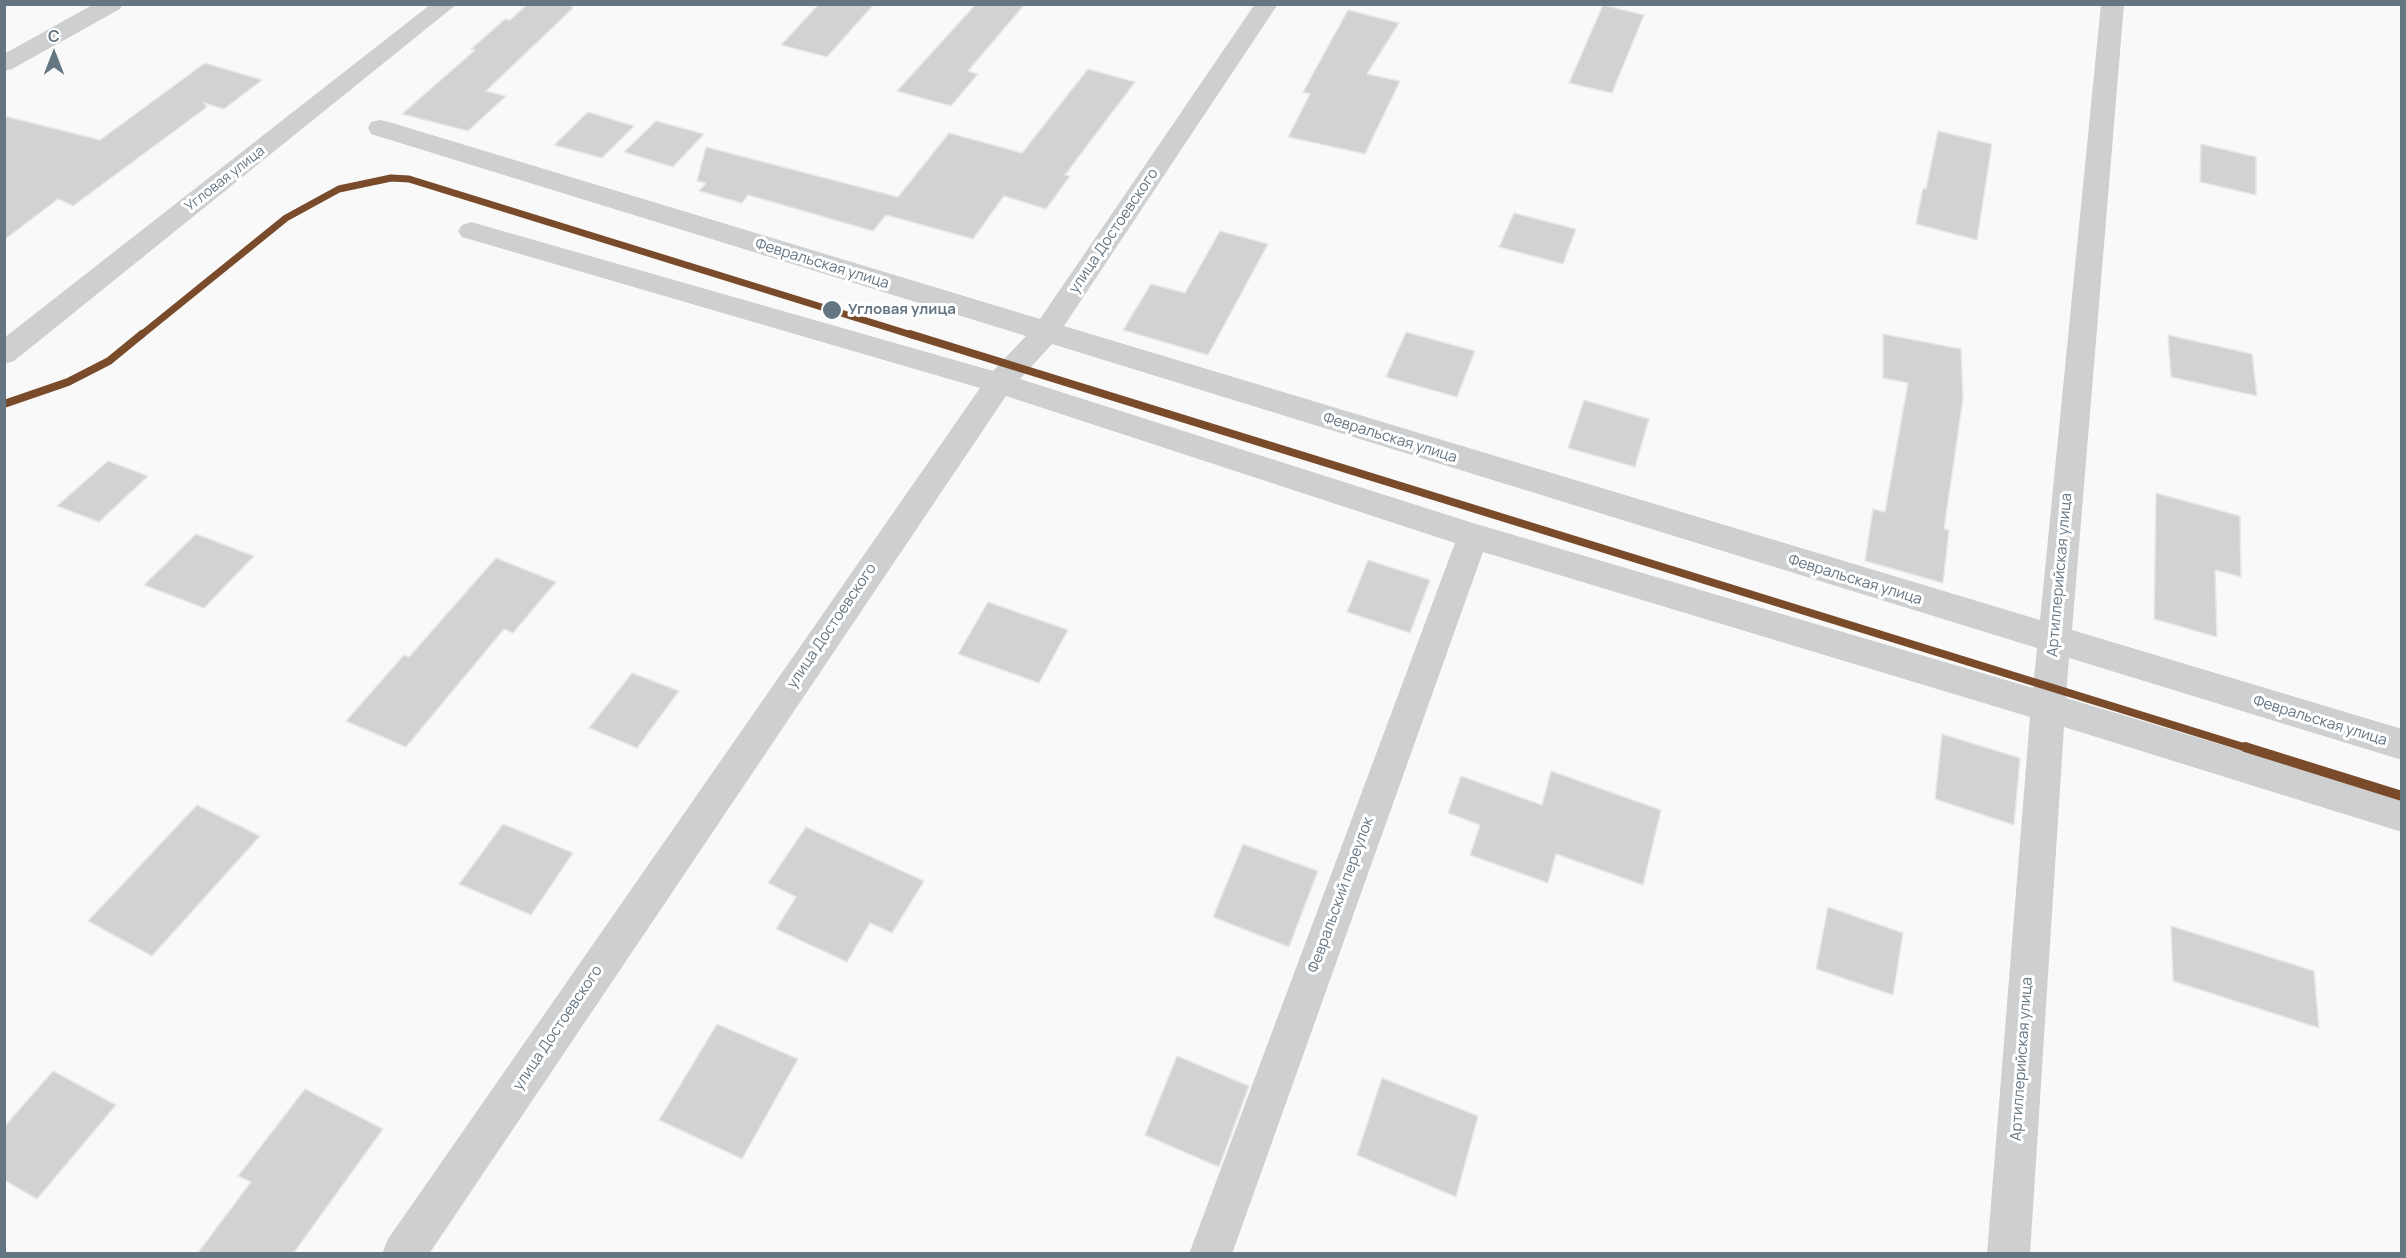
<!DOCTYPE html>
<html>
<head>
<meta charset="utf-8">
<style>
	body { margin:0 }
	#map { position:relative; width:2406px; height:1258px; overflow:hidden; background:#f9f9f9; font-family:Manrope,sans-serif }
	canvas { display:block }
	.frame { position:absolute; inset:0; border:6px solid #657683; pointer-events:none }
	.north { position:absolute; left:24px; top:24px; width:60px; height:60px; -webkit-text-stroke:4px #fff; paint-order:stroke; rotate:0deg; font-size:16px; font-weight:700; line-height:24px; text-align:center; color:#657683 }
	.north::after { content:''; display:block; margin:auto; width:21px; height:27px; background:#657683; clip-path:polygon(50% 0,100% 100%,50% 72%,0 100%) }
</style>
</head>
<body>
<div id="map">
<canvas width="2406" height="1258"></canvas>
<div class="frame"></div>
<div class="north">С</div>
</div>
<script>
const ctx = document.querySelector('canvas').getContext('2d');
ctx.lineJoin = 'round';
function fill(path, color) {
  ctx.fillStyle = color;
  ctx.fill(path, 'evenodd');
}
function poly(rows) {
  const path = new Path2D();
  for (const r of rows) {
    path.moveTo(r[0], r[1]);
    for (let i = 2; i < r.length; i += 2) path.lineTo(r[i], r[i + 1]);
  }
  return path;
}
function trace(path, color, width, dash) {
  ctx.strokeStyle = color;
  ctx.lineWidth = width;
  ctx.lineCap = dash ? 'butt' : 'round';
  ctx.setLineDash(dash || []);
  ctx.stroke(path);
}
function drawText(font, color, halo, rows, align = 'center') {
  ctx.font = font + ' Manrope,sans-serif';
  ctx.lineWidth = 6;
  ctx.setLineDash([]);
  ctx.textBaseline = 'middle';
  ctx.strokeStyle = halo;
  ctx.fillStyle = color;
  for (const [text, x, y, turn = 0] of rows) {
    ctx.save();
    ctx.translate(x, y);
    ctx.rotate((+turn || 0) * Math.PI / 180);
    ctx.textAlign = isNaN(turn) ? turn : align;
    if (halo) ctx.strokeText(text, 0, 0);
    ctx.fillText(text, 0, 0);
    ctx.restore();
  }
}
const building = poly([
	[528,4,570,4,573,8,486,91,506,96,468,131,402,114,475,50,471,49,505,19,510,20,528,4],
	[819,4,874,4,827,57,781,45,819,4],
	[976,4,1025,4,968,71,978,74,951,106,897,91,976,4],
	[1603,5,1644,15,1612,93,1569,83,1603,5],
	[1348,10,1399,23,1367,74,1400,81,1365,154,1288,137,1310,94,1303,92,1348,10],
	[205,63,262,80,224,109,204,103,207,107,73,206,58,199,4,240,4,116,100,140,205,63],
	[1088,69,1135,82,1065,175,1070,176,1046,209,1004,196,973,239,886,215,873,231,748,195,742,203,699,191,706,183,697,181,706,147,898,197,949,133,1022,153,1088,69],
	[588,112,634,126,602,158,554,145,588,112],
	[656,121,704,134,673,167,624,152,656,121],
	[1938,131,1992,144,1977,240,1916,224,1923,188,1926,189,1938,131],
	[2201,144,2256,157,2256,195,2200,182,2201,144],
	[1514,213,1576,229,1563,264,1499,247,1514,213],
	[1220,231,1268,244,1208,355,1123,330,1151,284,1185,293,1220,231],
	[1406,332,1475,351,1457,397,1386,377,1406,332],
	[1883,334,1961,349,1963,399,1944,529,1949,530,1943,583,1865,561,1873,509,1885,512,1908,383,1883,378,1883,334],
	[2168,335,2252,354,2257,396,2171,377,2168,335],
	[1584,400,1649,419,1635,467,1568,448,1584,400],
	[108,461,148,476,99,522,57,506,108,461],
	[2156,493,2240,516,2241,577,2215,570,2217,637,2154,619,2156,493],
	[196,534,254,556,204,608,144,585,196,534],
	[496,558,556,582,513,633,504,629,406,747,346,721,404,655,409,657,496,558],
	[1368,560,1430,580,1410,633,1347,612,1368,560],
	[988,602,1068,630,1039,683,958,654,988,602],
	[632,673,679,691,637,748,589,728,632,673],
	[1942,734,2020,758,2014,825,1935,799,1942,734],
	[1551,771,1661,810,1643,885,1556,854,1548,883,1470,855,1480,825,1448,813,1461,776,1542,805,1551,771],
	[197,805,260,836,152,956,88,921,197,805],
	[503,824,573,853,531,915,459,884,503,824],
	[806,827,924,881,892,933,870,923,847,962,776,929,796,897,768,883,806,827],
	[1243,844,1318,871,1289,947,1213,917,1243,844],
	[1828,907,1903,933,1893,995,1816,969,1828,907],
	[2171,926,2314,971,2319,1028,2173,981,2171,926],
	[717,1024,798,1059,742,1159,659,1120,717,1024],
	[1177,1056,1249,1086,1219,1167,1145,1135,1177,1056],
	[53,1071,116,1105,37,1199,4,1180,4,1127,53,1071],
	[1382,1078,1478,1116,1456,1197,1357,1155,1382,1078],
	[305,1089,383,1129,293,1254,197,1254,251,1182,238,1176,305,1089]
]);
const street = poly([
	[94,4,123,4,120,9,12,69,4,71,4,54,94,4],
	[431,4,457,4,14,361,4,364,4,338,431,4],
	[1255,4,1278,4,1064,326,2040,620,2101,4,2124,4,2072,630,2402,729,2402,760,2069,658,2066,698,2402,799,2402,832,2064,727,2030,1254,1987,1254,2030,717,1483,552,1232,1254,1189,1254,1455,543,1006,396,429,1254,382,1254,388,1239,980,388,462,237,458,231,462,225,471,222,993,371,1026,336,371,134,368,128,371,122,380,120,389,122,1040,319,1255,4],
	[1052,344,2037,648,2033,688,1473,523,1020,379,1052,344]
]);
const tram1Far2 = poly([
	[140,336,286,218,339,189,391,178,409,179,915,336]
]);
const tram1Far1 = poly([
	[910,334,2250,749],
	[4,404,68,382,109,361,142,334]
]);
const tram1 = poly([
	[2245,747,2402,796]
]);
const markers = [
	[832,310,10,"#657683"]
];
const farStreetnames = [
	["Угловая улица",225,179,-38]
];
const streetNames = [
	["улица Достоевского",1114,231,-56],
	["Февральская улица",822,264,17],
	["Февральская улица",1390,438,17],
	["Артиллерийская улица",2060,575,-85],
	["Февральская улица",1855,580,17],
	["улица Достоевского",832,626,-56],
	["Февральская улица",2320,721,17],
	["Февральский переулок",1341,895,-70],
	["улица Достоевского",558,1028,-56],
	["Артиллерийская улица",2022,1059,-86]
];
const stopNames = [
	["Угловая улица",848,310]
];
fill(building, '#d0d2d3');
trace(building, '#e8e8e8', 1.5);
fill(street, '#cecfd0');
trace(tram1Far2, '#7a4b2a', 7);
trace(tram1Far1, '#7a4b2a', 8);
trace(tram1, '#7a4b2a', 10);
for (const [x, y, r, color] of markers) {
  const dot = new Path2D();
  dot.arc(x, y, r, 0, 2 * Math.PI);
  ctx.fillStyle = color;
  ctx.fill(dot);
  trace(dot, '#fff', 2);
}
drawText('14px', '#657683', '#fff', farStreetnames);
drawText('15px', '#657683', '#fff', streetNames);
drawText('bold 15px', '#657683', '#fff', stopNames, 'left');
</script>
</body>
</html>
